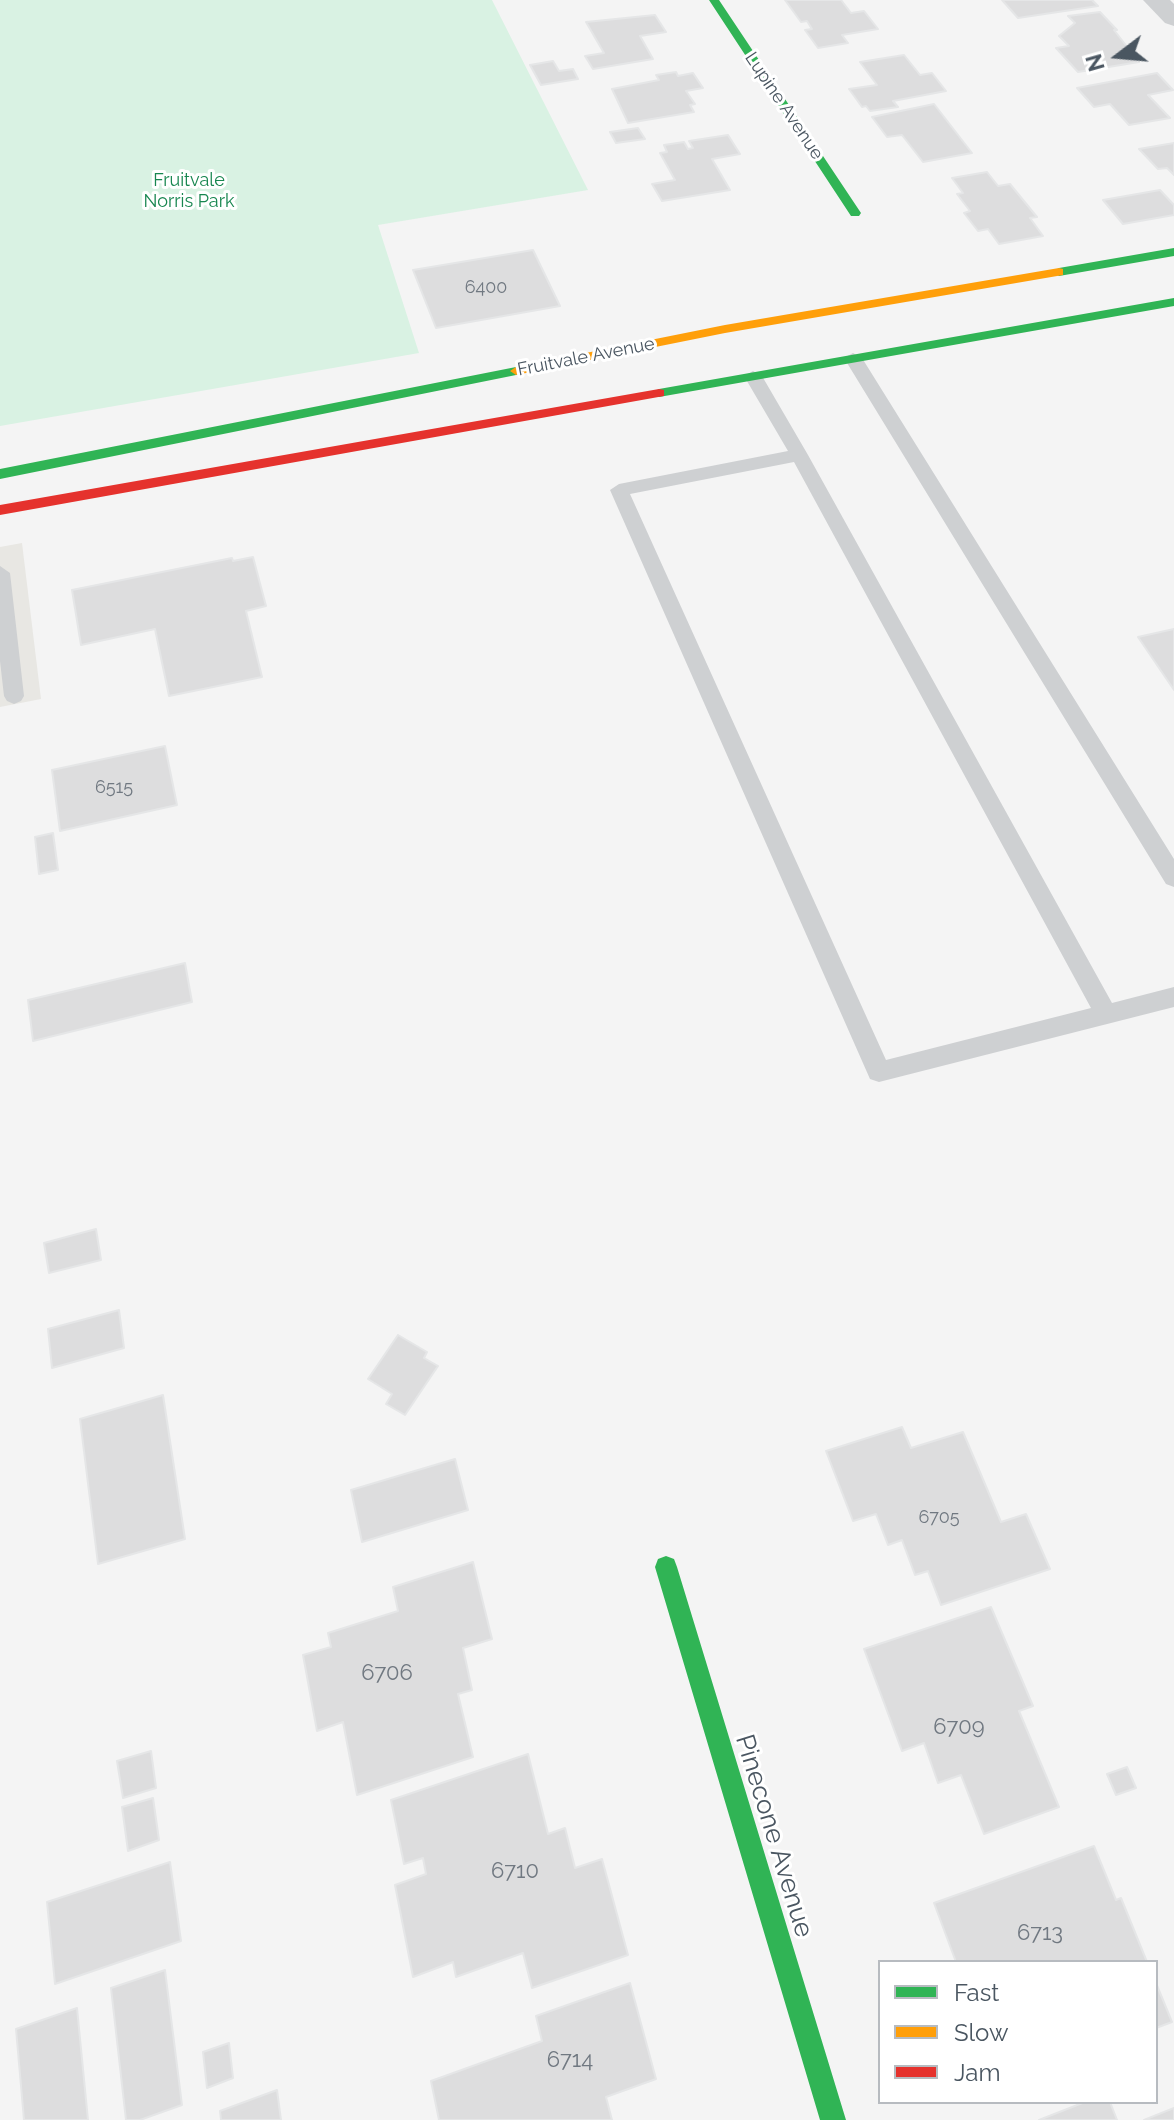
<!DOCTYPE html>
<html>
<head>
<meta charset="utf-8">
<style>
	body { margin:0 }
	#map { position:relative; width:1174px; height:2120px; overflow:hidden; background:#f4f4f4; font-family:Raleway,sans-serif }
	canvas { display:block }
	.legend { position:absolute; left:878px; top:1960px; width:280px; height:144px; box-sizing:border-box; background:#fff; border:2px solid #b7bbc0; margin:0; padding:10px 14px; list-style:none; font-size:24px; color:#4a5661 }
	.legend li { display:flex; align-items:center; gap:16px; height:40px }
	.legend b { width:40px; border:2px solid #b7bbc0 }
	.north { position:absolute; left:1078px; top:16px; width:80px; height:80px; -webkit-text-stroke:6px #fff; paint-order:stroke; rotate:254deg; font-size:22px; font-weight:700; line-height:32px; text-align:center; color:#4a5661 }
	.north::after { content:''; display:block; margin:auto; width:28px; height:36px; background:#4a5661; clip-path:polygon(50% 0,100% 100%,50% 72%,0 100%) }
</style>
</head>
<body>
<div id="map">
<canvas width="1174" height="2120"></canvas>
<ul class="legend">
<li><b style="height:10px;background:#30b455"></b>Fast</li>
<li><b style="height:10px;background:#ff9f0a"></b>Slow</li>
<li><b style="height:10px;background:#e5322d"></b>Jam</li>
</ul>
<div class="north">N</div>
</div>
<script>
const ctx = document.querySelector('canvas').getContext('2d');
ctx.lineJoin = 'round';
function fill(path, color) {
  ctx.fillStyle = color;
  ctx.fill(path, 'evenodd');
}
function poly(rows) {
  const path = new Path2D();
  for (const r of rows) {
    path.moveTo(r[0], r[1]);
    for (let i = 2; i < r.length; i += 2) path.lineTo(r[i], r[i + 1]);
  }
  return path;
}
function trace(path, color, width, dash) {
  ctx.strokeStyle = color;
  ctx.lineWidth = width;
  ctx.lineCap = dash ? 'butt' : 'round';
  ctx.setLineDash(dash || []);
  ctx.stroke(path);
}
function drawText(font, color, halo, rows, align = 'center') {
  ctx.font = font + ' Raleway,sans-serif';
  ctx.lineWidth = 6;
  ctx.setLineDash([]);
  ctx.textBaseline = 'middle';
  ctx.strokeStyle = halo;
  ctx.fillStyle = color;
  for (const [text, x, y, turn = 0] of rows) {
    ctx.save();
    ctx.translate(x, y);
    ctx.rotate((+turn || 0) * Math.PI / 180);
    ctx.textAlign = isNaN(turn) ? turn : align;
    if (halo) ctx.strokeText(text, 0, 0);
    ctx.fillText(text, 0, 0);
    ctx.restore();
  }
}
const commercial = poly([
	[22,543,41,699,0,707,0,547]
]);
const green = poly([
	[0,0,492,0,588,190,378,225,419,353,0,426]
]);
const building = poly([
	[785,0,841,0,851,13,864,11,878,29,842,35,848,43,818,48,805,30,812,29,807,21,801,22,785,0],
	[1002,0,1092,0,1098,6,1018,18,1002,0],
	[1100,12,1117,30,1114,30,1139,62,1078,72,1056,48,1069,46,1059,36,1075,23,1068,16,1100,12],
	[655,15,666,32,640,36,653,59,593,69,585,56,604,53,586,22,655,15],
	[904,55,920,75,932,73,946,91,893,101,898,107,870,111,866,106,862,107,849,89,877,85,860,62,904,55],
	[553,61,559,71,573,69,578,79,541,85,530,65,553,61],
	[676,72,678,76,693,73,703,88,686,91,695,104,690,105,694,112,628,123,612,89,659,80,656,75,676,72],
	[1157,73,1173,90,1148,95,1170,118,1129,125,1110,104,1094,107,1077,88,1157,73],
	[934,104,972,153,923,162,902,135,887,137,872,117,934,104],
	[638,128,645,139,616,143,610,132,638,128],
	[728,135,740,154,712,159,730,190,662,201,652,184,675,180,660,153,667,152,664,145,684,142,688,149,693,148,689,141,728,135],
	[1174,143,1174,175,1167,168,1158,169,1139,149,1174,143],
	[987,172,998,186,1010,184,1037,217,1030,218,1043,236,999,244,988,229,978,231,964,213,970,211,957,194,963,193,952,178,987,172],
	[1160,190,1174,205,1174,215,1123,224,1103,200,1160,190],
	[533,250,560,306,436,328,413,270,533,250],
	[253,557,266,606,246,611,262,677,169,696,155,629,81,645,72,590,232,558,233,561,253,557],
	[1174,629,1174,690,1138,637,1174,629],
	[165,746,177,805,60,831,52,770,165,746],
	[53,833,58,870,39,874,35,837,53,833],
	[185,963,192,1002,33,1041,28,1000,185,963],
	[96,1229,101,1260,49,1273,44,1243,96,1229],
	[119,1310,124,1348,52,1368,48,1329,119,1310],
	[398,1335,427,1352,424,1358,438,1366,405,1415,386,1404,392,1394,368,1379,398,1335],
	[163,1395,185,1539,98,1564,80,1419,163,1395],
	[902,1427,911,1448,963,1432,1001,1522,1026,1514,1050,1569,941,1605,928,1571,915,1575,902,1540,888,1545,876,1514,853,1521,826,1451,902,1427],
	[455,1459,468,1510,362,1542,351,1490,455,1459],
	[473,1562,492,1639,463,1648,472,1690,458,1694,473,1757,357,1795,343,1722,317,1731,303,1655,331,1647,328,1633,398,1611,393,1587,473,1562],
	[991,1607,1033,1706,1019,1711,1059,1807,984,1834,961,1775,938,1783,924,1743,902,1751,864,1649,991,1607],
	[151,1751,156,1788,123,1798,117,1761,151,1751],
	[528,1754,548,1834,565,1828,575,1868,602,1859,628,1955,532,1988,523,1953,456,1977,453,1962,413,1977,395,1885,426,1874,423,1858,404,1864,391,1800,528,1754],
	[1127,1767,1136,1788,1116,1795,1107,1774,1127,1767],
	[153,1798,159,1840,128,1851,122,1807,153,1798],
	[1094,1846,1116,1900,1121,1898,1147,1962,956,1962,934,1903,1094,1846],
	[170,1862,181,1941,55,1984,47,1902,170,1862],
	[165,1970,182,2105,140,2120,126,2120,111,1988,165,1970],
	[630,1983,656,2079,606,2097,612,2120,439,2120,431,2081,542,2041,536,2016,630,1983],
	[1156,1983,1172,2022,1156,2028,1156,1983],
	[77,2008,88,2120,24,2120,16,2029,77,2008],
	[229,2043,233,2078,207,2088,203,2052,229,2043],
	[277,2090,281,2120,221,2120,220,2111,277,2090],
	[1085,2102,1110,2102,1117,2120,1039,2120,1085,2102],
	[1174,2108,1174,2120,1144,2120,1174,2108]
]);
const lane = poly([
	[853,353,862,358,1174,859,1174,887,1166,884,844,358,853,353],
	[753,371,762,376,808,455,1112,1003,1174,987,1174,1007,879,1082,870,1079,610,490,619,484,788,451,744,376,753,371],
	[794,462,1091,1008,886,1060,630,494,794,462],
	[0,566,10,573,24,696,21,701,14,704,7,701,4,696,0,661,0,566]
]);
const street = poly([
	[1143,0,1170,0,1174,4,1174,26,1165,23,1143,0]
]);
const fast = poly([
	[709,0,719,0,861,213,859,216,851,216,709,0],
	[1174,248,1174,256,1059,276,1053,272,1059,268,1174,248],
	[1174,298,1174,306,659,397,652,393,659,389,1174,298],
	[516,367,521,368,521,374,0,479,0,469,516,367],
	[666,1556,674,1559,677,1567,846,2120,820,2120,655,1567,658,1559,666,1556]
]);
const slow = poly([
	[1059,268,1063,269,1063,275,725,333,516,375,510,371,516,367,725,325,1059,268]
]);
const jam = poly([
	[659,389,664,390,664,396,0,515,0,505,659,389]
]);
const farStreetnames = [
	["Lupine Avenue",784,106,56],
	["Fruitvale Avenue",586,357,-11]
];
const farParknames = [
	["Fruitvale",189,181],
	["Norris Park",189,202]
];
const numberNames = [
	["6400",486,288],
	["6515",114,788],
	["6705",939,1518]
];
const nearNumbernames = [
	["6706",387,1673],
	["6709",959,1727],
	["6710",515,1871],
	["6713",1040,1933],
	["6714",570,2060]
];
const nearStreetnames = [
	["Pinecone Avenue",774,1836,73]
];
fill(commercial, '#e8e7e3');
fill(green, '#d9f2e3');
fill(building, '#ddddde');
trace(building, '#e5e6e7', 2);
fill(lane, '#ced0d2');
fill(street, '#ced0d2');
fill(fast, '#30b455');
fill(slow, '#ff9f0a');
fill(jam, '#e5322d');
drawText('18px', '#4a5661', '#fff', farStreetnames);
drawText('18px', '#17864f', '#fff', farParknames);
drawText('18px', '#707881', null, numberNames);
drawText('22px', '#707881', null, nearNumbernames);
drawText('26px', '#4a5661', '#fff', nearStreetnames);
</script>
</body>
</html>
